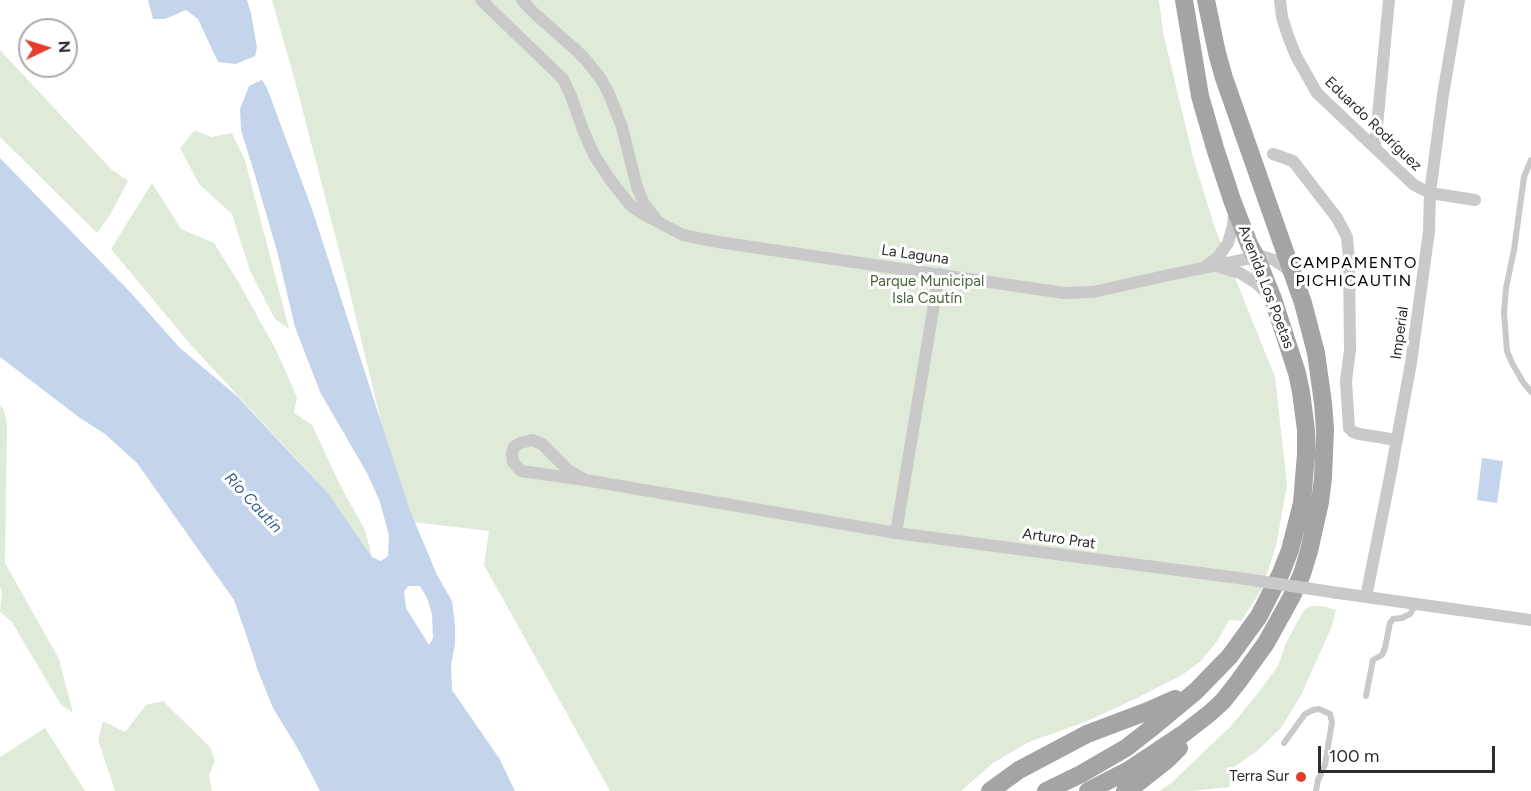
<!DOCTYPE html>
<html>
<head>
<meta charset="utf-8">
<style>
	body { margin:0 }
	#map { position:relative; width:1531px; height:791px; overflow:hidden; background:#fff; font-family:Figtree,sans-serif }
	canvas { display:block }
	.north { position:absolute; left:18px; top:18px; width:60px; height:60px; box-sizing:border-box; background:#fff; border:2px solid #ababab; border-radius:50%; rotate:86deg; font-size:16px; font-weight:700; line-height:24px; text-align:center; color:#2c2c2c }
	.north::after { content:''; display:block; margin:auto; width:21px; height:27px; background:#e63d2b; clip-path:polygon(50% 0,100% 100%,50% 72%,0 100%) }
	.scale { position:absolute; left:1318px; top:746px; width:177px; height:27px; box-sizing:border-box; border:3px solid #2c2c2c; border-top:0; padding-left:8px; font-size:18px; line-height:21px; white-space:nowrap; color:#2c2c2c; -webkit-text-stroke:4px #fff; paint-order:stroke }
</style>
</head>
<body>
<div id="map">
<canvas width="1531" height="791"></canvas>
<div class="north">N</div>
<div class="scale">100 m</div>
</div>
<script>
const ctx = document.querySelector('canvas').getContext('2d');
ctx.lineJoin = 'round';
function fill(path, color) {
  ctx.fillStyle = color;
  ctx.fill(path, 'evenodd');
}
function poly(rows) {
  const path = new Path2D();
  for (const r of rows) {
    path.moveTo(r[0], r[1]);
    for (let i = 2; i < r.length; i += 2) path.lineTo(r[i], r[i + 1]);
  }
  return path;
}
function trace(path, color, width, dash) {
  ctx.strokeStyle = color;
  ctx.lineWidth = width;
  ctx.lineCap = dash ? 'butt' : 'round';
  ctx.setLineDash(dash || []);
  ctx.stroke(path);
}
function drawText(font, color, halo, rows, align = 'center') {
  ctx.font = font + ' Figtree,sans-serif';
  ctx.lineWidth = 6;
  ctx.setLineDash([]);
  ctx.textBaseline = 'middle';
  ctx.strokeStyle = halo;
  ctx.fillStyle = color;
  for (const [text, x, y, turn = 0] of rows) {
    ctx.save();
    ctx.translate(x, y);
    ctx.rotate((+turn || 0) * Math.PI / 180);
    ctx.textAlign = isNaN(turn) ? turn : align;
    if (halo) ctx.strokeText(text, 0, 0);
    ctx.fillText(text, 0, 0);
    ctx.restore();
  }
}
const green = poly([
	[272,0,1159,0,1163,32,1193,157,1215,228,1275,377,1287,485,1276,546,1262,589,1241,621,1229,620,1218,640,1201,661,1182,675,1137,698,1085,722,1029,742,993,763,961,791,610,791,484,565,489,531,405,521,347,281,295,81],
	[0,50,111,169,128,181,110,215,97,233,0,137],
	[195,130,211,137,232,133,245,160,289,329,275,319,250,271,232,214,199,184,180,148],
	[152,183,181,229,214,243,239,283,276,350,297,397,294,413,312,425,340,485,365,530,372,557,328,493,191,345,111,249],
	[0,405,4,410,7,424,5,563,59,659,73,713,61,705,12,622,0,612,2,592,0,587],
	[1311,606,1322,606,1336,610,1332,626,1301,695,1281,728,1257,751,1234,767,1229,787,1191,791,1159,791,1170,784,1231,726,1259,692,1278,666,1286,643,1301,615,1305,609],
	[163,701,210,747,215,761,209,775,212,791,115,791,98,740,103,721,125,732,146,705],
	[45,728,85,791,0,791,0,757]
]);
const water = poly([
	[148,0,247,0,251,13,257,48,255,56,236,64,218,62,198,19,186,10,165,19,153,19],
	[262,80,267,88,312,209,409,508,437,575,452,601,455,624,455,644,451,665,452,690,499,758,515,791,320,791,298,749,273,708,258,671,247,637,234,600,137,463,105,434,80,418,0,357,0,158,131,293,180,348,238,397,293,456,328,493,372,557,381,561,388,556,389,536,380,502,367,473,320,392,295,327,277,251,254,172,241,130,240,109,249,86],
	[408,586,420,586,427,598,432,614,433,638,429,645,406,608,404,592],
	[1482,458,1503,461,1497,503,1477,500]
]);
const service = poly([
	[1531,160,1524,177,1514,250,1506,288,1504,313,1507,351,1512,363,1523,382,1531,392],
	[1366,696,1373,660,1382,655,1385,648,1390,623,1393,619,1402,618,1410,614,1416,604],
	[1284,743,1305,714,1313,710,1319,709,1330,714,1332,722,1325,765,1318,780,1316,791]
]);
const minor = poly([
	[481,0,563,79,571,96,583,130,594,155,611,181,631,206,643,214,683,235,718,242,1064,293,1093,292,1169,275,1256,257,1261,256,1274,260,1286,268,1290,273],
	[522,0,533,12,576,50,586,60,601,79,609,94,622,127,637,187,644,204,656,219],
	[1280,0,1282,17,1288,36,1296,56,1317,93,1414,185,1430,193,1475,200],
	[1375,147,1389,0],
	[1273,154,1293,161,1337,218,1347,237,1349,259,1350,350,1346,381,1349,428,1353,432,1359,434,1397,440],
	[1206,266,1218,257,1228,243,1233,226,1234,212],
	[1219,267,1240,273,1256,283,1268,294],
	[585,480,521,471,513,462,512,453,514,447,520,443,532,440,542,444,568,470,585,480,896,533,1246,579],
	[896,533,939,274],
	[1338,593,1531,620],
	[1366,597,1390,477,1411,363,1429,231,1430,193,1443,95,1459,0]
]);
const primary = poly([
	[990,791,1019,770,1087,734,1148,711,1175,699],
	[1046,791,1081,774,1126,748,1149,730,1196,691,1230,656,1259,616,1281,573,1290,550,1302,503,1306,454,1306,430,1301,392,1297,373,1273,299,1256,257,1249,244,1232,200,1215,148,1200,96,1184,0],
	[1088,791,1129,770,1183,734,1210,713,1223,701,1238,682,1266,643,1291,598,1302,574,1309,551,1320,502,1323,478,1325,429,1323,403,1316,353,1303,303,1224,78,1217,53,1206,0],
	[1125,791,1139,782,1167,760,1179,748]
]);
const minorBridge = poly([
	[1246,579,1338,593]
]);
const markers = [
	[1301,777,6,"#e63d2b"]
];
const streetNames = [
	["Eduardo Rodríguez",1373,124,44],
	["La Laguna",915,255,8],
	["Avenida Los Poetas",1266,287,69],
	["Imperial",1400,333,-82],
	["Arturo Prat",1059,539,8]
];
const parkNames = [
	["Parque Municipal",927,282],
	["Isla Cautín",927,299]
];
const poiNames = [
	["Terra Sur",1289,777]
];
const neighbourhoodNames = [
	["CAMPAMENTO",1354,263],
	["PICHICAUTIN",1354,281]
];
const waterNames = [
	["Río Cautín",253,503,47]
];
fill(green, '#dfead9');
fill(water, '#c4d5eb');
trace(service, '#c9c9c9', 6);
trace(minor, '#c9c9c9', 12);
trace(primary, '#a4a4a4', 18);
trace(minorBridge, '#c9c9c9', 12);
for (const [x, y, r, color] of markers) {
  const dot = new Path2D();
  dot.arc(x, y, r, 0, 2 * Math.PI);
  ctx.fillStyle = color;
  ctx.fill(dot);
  trace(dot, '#fff', 2);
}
drawText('15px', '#2c2c2c', '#fff', streetNames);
drawText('15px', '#47673a', '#fff', parkNames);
drawText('15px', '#2c2c2c', '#fff', poiNames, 'right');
ctx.letterSpacing = '1.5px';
drawText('16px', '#000', '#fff', neighbourhoodNames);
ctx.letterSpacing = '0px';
drawText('italic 16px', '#3a5f8e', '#fff', waterNames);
</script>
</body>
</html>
